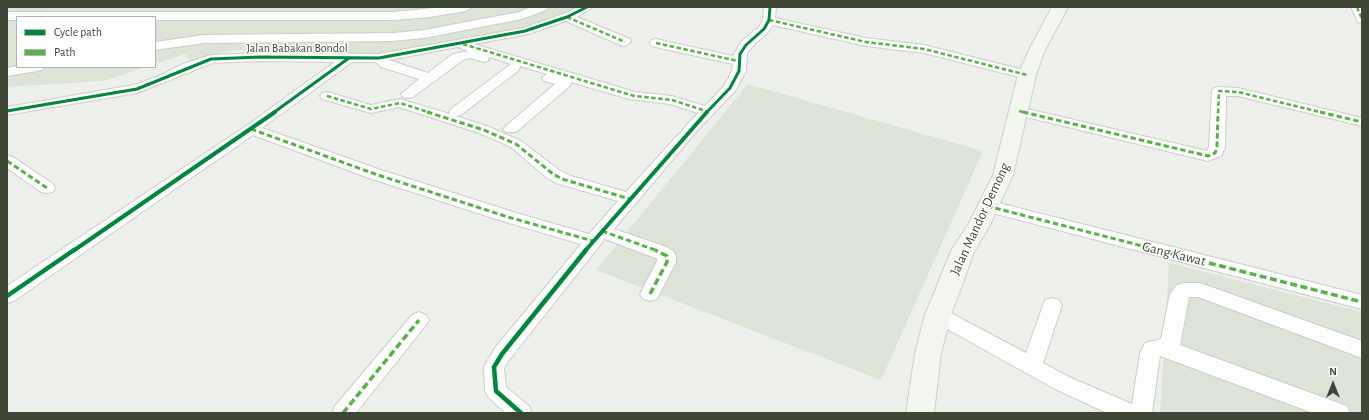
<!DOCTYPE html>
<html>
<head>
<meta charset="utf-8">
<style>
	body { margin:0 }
	#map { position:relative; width:1369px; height:420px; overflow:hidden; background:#edf0ea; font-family:"Alegreya Sans",sans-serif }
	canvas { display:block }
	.frame { position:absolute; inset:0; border:8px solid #3e4636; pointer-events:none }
	.legend { position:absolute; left:16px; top:16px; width:140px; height:52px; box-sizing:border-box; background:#fff; border:1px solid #b2b5af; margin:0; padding:5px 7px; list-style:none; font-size:12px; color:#3e4636 }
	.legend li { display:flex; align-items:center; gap:8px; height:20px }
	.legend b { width:20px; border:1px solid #b2b5af }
	.north { position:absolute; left:1313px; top:364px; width:40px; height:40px; -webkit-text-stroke:3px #fff; paint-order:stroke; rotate:0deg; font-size:11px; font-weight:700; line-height:16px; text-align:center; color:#3e4636 }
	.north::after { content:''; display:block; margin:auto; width:14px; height:18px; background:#3e4636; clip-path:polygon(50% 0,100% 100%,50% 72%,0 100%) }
</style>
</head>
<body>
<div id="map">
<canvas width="1369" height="420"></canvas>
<div class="frame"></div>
<ul class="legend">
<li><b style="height:5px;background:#00873e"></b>Cycle path</li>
<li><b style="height:5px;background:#57b346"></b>Path</li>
</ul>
<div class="north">N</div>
</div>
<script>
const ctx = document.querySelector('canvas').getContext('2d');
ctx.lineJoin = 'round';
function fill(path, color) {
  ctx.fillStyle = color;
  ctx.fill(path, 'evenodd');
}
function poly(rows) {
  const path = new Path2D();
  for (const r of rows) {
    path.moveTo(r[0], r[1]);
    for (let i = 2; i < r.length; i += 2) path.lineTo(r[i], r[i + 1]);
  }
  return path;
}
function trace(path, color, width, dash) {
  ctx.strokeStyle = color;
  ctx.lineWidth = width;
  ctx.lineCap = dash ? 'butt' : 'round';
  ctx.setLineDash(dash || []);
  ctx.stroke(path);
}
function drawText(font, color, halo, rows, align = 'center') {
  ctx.font = font + ' "Alegreya Sans",sans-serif';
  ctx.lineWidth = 3;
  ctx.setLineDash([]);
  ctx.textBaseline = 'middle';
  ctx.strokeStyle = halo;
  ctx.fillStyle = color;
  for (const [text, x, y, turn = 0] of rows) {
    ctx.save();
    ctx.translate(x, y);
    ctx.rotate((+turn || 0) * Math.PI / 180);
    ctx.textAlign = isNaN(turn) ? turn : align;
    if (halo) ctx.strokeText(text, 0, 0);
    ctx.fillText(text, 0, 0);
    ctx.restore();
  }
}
const residential = poly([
	[7,7,581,7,533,27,391,54,236,50,213,55,191,62,185,54,155,64,155,17,17,17,17,67,146,67,104,81,7,87],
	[748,84,983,151,881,380,596,270],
	[1169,263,1362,312,1362,413,1160,413]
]);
const street = poly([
	[444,7,472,7,466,11,430,17,394,20,155,20,155,17,17,17,17,20,7,20,7,12,394,12,444,7],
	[531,7,548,7,546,10,522,19,424,38,393,41,204,43,155,50,155,42,204,35,393,33,424,30,519,12,531,7],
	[578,7,593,7,577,17,630,39,631,42,625,46,620,45,566,21,529,34,474,44,635,92,672,96,705,106,724,86,732,71,733,64,651,46,650,43,651,40,656,39,733,56,741,42,759,27,763,20,764,7,776,7,775,18,866,38,924,45,1032,72,1034,75,1032,78,1027,79,924,53,866,46,773,25,768,32,751,48,747,54,746,71,735,91,695,133,614,229,667,247,673,251,676,256,676,262,657,299,650,301,643,299,640,294,658,259,605,239,509,360,504,368,506,387,529,406,532,413,506,413,488,397,485,391,484,367,495,348,581,244,502,221,369,178,253,135,14,301,7,303,7,286,246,126,335,62,260,61,213,63,137,93,7,115,7,107,134,85,159,76,183,64,211,55,260,53,379,54,523,28,563,14,578,7],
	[458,47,468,51,453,54,428,73,389,60,458,47],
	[489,57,511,64,451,109,449,112,450,114,400,99,371,105,327,92,322,93,320,96,322,99,371,113,399,107,479,133,511,147,547,178,556,183,618,201,589,234,513,212,381,170,262,128,352,62,376,62,381,67,419,79,401,94,403,97,408,98,413,97,463,60,470,58,483,62,488,61,489,57],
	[520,66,547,74,542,78,544,81,555,84,506,126,503,129,506,132,516,132,570,86,571,82,629,99,670,104,698,113,626,192,568,175,559,170,521,141,489,127,456,116,461,115,519,70,520,66],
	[1351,7,1362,7,1362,23,1358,22,1351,7],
	[17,66,17,67,44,67,42,70,37,71,7,76,7,68,17,66],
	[1219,87,1238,88,1362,118,1362,126,1238,96,1226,96,1225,147,1221,156,1208,161,1014,114,1012,111,1014,108,1019,107,1207,151,1209,147,1212,91,1214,88,1219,87],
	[7,156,13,157,53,184,55,188,53,192,47,193,41,192,7,168,7,156],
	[987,200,1362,295,1362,309,981,210,979,206,981,202,987,200],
	[1184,283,1199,283,1206,285,1362,341,1362,358,1198,297,1189,297,1180,345,1347,406,1350,413,1313,413,1160,356,1152,413,1107,413,1055,389,931,320,928,315,931,310,938,307,945,310,1026,353,1045,300,1052,298,1059,300,1062,305,1043,363,1069,377,1132,404,1140,353,1145,343,1161,339,1170,294,1177,285,1184,283],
	[419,312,426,315,429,320,426,325,356,413,332,413,335,406,412,315,419,312]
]);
const secondary = poly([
	[1052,7,1068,7,1045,50,1036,75,1013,175,990,225,974,252,951,315,941,353,934,413,906,413,915,353,925,315,951,251,969,223,993,175,1018,75,1029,50,1052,7]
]);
const quietFar2 = poly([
	[1357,7,1362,19],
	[567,17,625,42],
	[769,20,866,42,924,49,1027,75],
	[656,43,738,61],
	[463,44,634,96,672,100,709,112],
	[327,96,371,109,400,103,431,113],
	[1019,111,1027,113],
	[1218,113,1219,91,1238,92,1324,113]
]);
const quietFar1 = poly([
	[427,112,484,130,516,144,553,174,562,179,630,199],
	[1023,112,1208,156,1215,153,1217,147,1218,112],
	[1320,112,1362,122],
	[251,129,375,174,508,217,593,241],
	[7,161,47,188],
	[987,206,1162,251],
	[602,231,658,251]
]);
const quiet = poly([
	[1158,250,1362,302],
	[650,294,667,262,667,256,655,250],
	[343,413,419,320]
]);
const cyclewayFar2 = poly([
	[7,111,137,89,211,59,260,57,379,58,525,31,567,17,587,7],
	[273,113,349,58],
	[706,113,730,88,739,71,740,54,746,45,764,29,769,20,770,7]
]);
const cyclewayFar1 = poly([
	[73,251,275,112],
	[585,251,707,112]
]);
const cycleway = poly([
	[7,296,74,250],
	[521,413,496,391,494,367,502,354,586,250]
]);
const farStreetnames = [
	["Jalan Babakan Bondol",297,48]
];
const streetNames = [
	["Jalan Mandor Demong",980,219,-65],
	["Gang Kawat",1174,254,14]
];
fill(residential, '#dde3d7');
trace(street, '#cbcec7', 2);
trace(secondary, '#cad1c4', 2);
fill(street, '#fcfdfc');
fill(secondary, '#f2f6ef');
trace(quietFar2, '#57b346', 2.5, [4.5, 2.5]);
trace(quietFar1, '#57b346', 3, [5.5, 3]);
trace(quiet, '#57b346', 3.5, [7, 3.5]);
trace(cyclewayFar2, '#00873e', 3);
trace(cyclewayFar1, '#00873e', 4);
trace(cycleway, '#00873e', 4.5);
drawText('12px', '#3e4636', '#fff', farStreetnames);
drawText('14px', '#3e4636', '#fff', streetNames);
</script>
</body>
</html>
